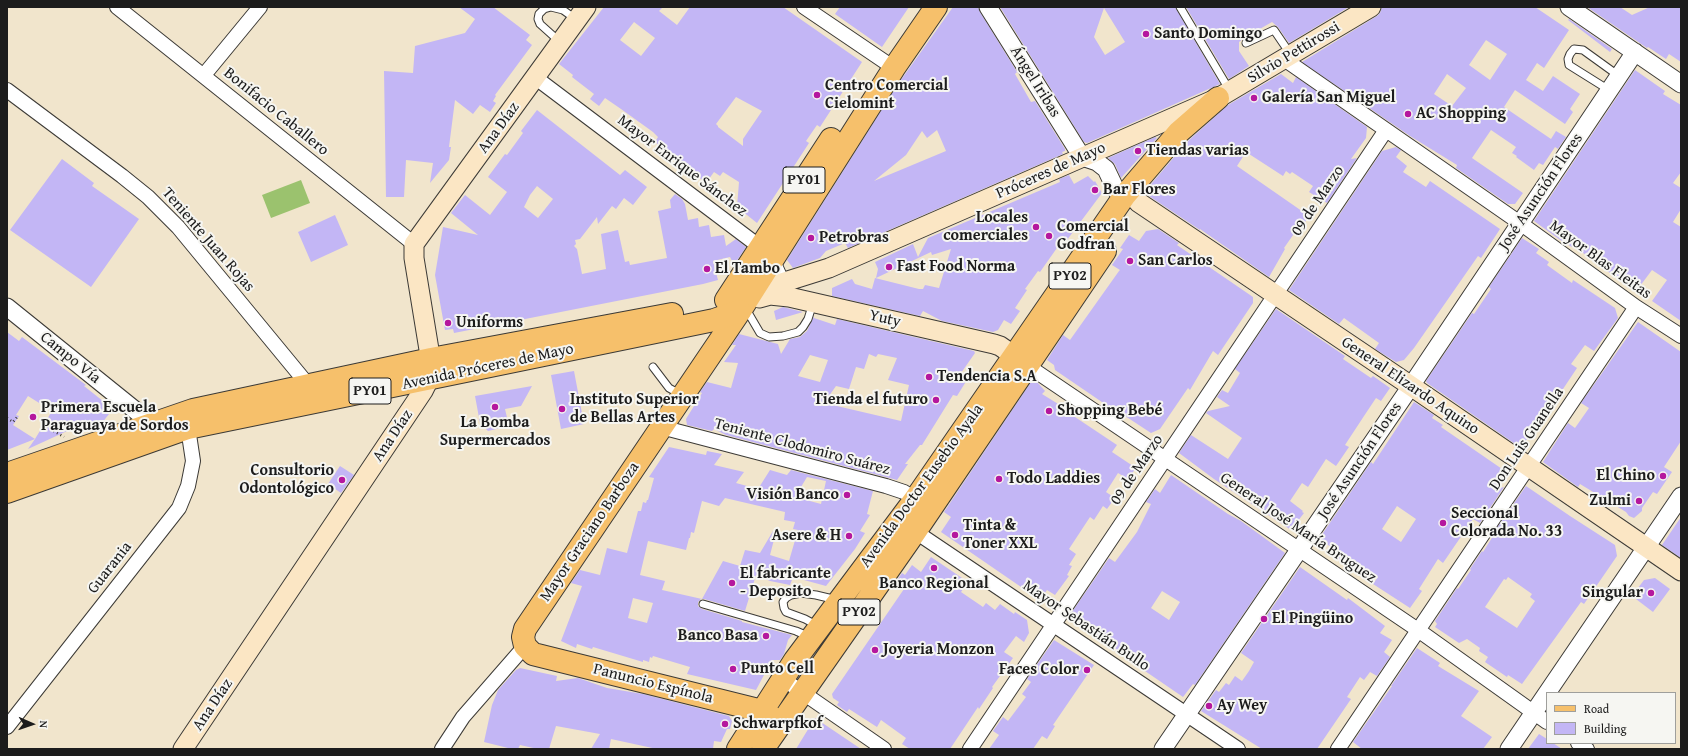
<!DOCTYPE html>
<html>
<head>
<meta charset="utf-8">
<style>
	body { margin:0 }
	#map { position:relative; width:1688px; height:756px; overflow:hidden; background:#f1e5cc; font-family:"Gentium Book Plus",serif }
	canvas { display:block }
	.frame { position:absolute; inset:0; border:8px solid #1c1c1c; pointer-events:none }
	.legend { position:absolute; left:1546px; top:692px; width:130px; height:52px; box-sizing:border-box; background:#f6f6f2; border:1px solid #9f9f9c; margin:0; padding:5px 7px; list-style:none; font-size:12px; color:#1c1c1c }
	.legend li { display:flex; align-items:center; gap:8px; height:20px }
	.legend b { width:20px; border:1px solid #9f9f9c }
	.north { position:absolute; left:12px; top:704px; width:40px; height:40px; -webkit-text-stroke:3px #f6f6f2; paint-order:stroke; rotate:92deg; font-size:11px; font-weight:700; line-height:16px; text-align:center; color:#1c1c1c }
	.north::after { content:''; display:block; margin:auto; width:14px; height:18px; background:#1c1c1c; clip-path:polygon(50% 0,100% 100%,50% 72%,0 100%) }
</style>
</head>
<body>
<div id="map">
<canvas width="1688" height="756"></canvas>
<div class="frame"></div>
<ul class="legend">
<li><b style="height:5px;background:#f6c06b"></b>Road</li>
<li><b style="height:11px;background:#c3b6f5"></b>Building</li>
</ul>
<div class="north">N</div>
</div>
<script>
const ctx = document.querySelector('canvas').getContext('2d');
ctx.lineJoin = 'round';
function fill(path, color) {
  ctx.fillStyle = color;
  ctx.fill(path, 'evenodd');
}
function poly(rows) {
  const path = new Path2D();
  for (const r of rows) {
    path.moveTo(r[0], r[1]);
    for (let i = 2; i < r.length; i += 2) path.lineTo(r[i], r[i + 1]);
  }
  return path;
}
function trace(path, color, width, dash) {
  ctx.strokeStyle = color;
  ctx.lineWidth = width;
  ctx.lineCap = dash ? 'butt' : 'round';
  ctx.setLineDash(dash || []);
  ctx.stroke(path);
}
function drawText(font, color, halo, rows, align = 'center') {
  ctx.font = font + ' "Gentium Book Plus",serif';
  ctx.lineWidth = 4;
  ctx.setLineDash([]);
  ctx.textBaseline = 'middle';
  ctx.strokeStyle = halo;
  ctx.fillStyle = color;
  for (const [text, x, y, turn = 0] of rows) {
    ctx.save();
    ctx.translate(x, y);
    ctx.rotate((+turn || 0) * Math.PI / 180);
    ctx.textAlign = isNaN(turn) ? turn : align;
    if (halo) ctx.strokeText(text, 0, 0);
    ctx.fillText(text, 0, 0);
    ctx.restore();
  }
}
const green = poly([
	[301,180,310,203,271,218,262,195]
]);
const building = poly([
	[459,7,493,7,530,35,526,40,532,45,495,95,496,96,493,101,496,103,490,112,480,105,473,114,455,100,449,147,451,147,449,160,430,183,433,163,406,160,404,197,386,197,384,71,413,73,415,46,465,33,475,19],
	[604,7,663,7,659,11,677,25,690,7,783,7,862,62,820,127,817,125,806,141,809,143,757,223,737,207,739,182,723,172,720,176,714,172,706,183,655,142,658,137,653,132,621,109,605,98,599,106,590,99,594,94,572,77,573,75,559,64],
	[634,22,655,38,641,56,620,40],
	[736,97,762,111,743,139,743,146,718,127,718,126,716,124],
	[840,7,909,7,882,47,835,14],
	[953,7,978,7,980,12,1017,72,1015,74,1031,102,1035,101,1065,149,1065,151,1062,152,1063,154,848,248,845,243,826,251,820,258,793,268,787,260,898,84],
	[937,130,946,151,874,181,906,155,922,131,927,138],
	[1000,7,1175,7,1220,84,1087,143,1084,142],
	[1104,8,1125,42,1105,55,1094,37],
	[1186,7,1349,7,1289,43,1278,27,1272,22,1244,38,1239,42,1239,51,1249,66,1229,79],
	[1382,7,1535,7,1569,30,1544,68,1537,63,1526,80,1543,91,1553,76,1580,94,1570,109,1573,112,1565,124,1515,90,1504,107,1551,139,1556,131,1566,137,1558,149,1555,147,1543,165,1539,163,1534,170,1516,157,1517,156,1512,153,1516,147,1491,130,1472,158,1523,193,1515,204,1508,204,1456,168,1457,165,1410,136,1302,62,1377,16,1380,13],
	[1486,40,1507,54,1490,80,1469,65],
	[1447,74,1466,88,1452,106,1434,94],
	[1587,7,1620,7,1632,15,1650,7,1681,7,1681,62,1669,54,1666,59,1648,47,1647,48],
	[1569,19,1612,49,1610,52,1568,20],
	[1635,70,1665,91,1663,94,1681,105,1681,172,1673,183,1681,188,1681,209,1673,222,1681,227,1681,321,1652,301,1667,280,1652,270,1637,290,1599,266,1599,264,1573,246,1572,247,1563,242,1534,221],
	[1281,74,1293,83,1296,77,1367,127,1366,138,1351,159,1357,158,1327,203,1309,192,1313,186,1292,172,1290,174,1286,171,1283,176,1246,152,1237,166,1309,216,1302,227,1300,225,1284,248,1285,249,1269,277,1200,229,1200,230,1146,194,1146,190,1188,141,1228,105],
	[537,110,620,175,625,170,647,187,633,205,624,198,616,209,612,206,598,224,597,217,580,239,575,240,576,244,574,246,577,249,582,274,606,269,601,234,618,230,625,262,629,261,630,265,667,258,658,211,671,208,670,200,675,194,682,199,685,204,688,220,698,218,699,227,709,225,711,237,724,235,726,246,736,239,746,247,734,265,730,257,713,261,718,280,703,284,454,333,453,329,445,330,435,275,443,227,478,235,451,213,465,195,490,215,507,192,488,177,505,154,507,155,523,133,521,131],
	[537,186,553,199,538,218,524,207,530,195],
	[1155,137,1157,138,1121,178,1115,164,1108,158],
	[1396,147,1401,150,1396,157,1407,166,1403,172,1426,187,1430,181,1500,229,1481,258,1478,256,1414,348,1404,360,1396,362,1375,349,1379,343,1344,318,1339,324,1289,290,1382,151],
	[62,159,94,183,92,186,139,219,91,287,10,230],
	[1069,175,1074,184,1088,176,1094,182,1095,181,1102,193,1067,240,1064,238,1040,272,1038,271,1025,289,1027,290,1015,308,1020,311,1011,324,1004,320,998,330,993,332,942,321,923,311,920,316,832,296,832,288,852,279,855,284,872,289,875,278,919,289,923,289,925,285,939,288,951,249,932,255,931,252,876,278,878,269,875,262,913,244,918,257,928,238,1060,182,1059,179],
	[335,215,348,245,311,262,298,232],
	[1158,229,1179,243,1177,245,1253,297,1253,303,1218,355,1213,351,1190,390,1188,388,1160,429,1151,433,1119,412,1118,413,1055,370,1054,365,1047,360,1063,335,1070,340,1119,271,1120,270,1112,265,1123,249,1120,248,1129,235,1139,241,1146,231],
	[1522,238,1539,249,1536,253,1549,262,1547,265,1572,283,1573,280,1615,308,1618,318,1594,351,1585,345,1571,364,1577,368,1561,392,1555,388,1539,415,1542,417,1521,448,1427,383,1426,381,1472,313,1474,314,1491,289,1489,287],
	[783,307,803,312,776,320,774,311],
	[1276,309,1345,356,1343,359,1371,378,1373,376,1390,388,1381,401,1376,398,1364,416,1345,445,1349,447,1336,466,1326,459,1308,487,1302,483,1290,501,1303,511,1302,512,1304,513,1291,530,1214,479,1179,453,1191,435,1228,459,1242,438,1206,413,1208,411,1230,406,1217,397,1222,390,1228,393,1240,373,1235,369],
	[814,316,814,318,835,325,837,319,974,351,975,353,961,373,970,375,957,396,953,395,922,445,920,445,905,464,908,464,897,480,726,435,714,429,712,431,687,425,686,419,702,393,700,392,707,382,731,388,738,363,724,362,736,345,732,345,739,334,778,344,781,354,790,339,800,337,807,331],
	[869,354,876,357,878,354,897,358,888,380,909,385,901,421,824,403,836,386,849,389,856,367,864,369],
	[810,355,828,360,820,382,798,376],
	[1638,322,1681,352,1681,441,1664,467,1672,472,1657,494,1653,492,1642,508,1642,511,1634,518,1629,516,1626,512,1580,484,1578,487,1543,462,1568,423,1575,428,1589,408,1581,403],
	[7,332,19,341,22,337,86,385,84,386,113,409,98,428,92,423,84,431,78,426,28,449,35,439,7,450],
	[28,396,52,411,35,439,13,425,19,416,16,415],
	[574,371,584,424,561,429,551,375],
	[1031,382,1037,382,1045,391,1042,394,1076,415,1075,417,1117,445,1112,452,1136,468,1128,479,1118,473,1106,492,1115,498,1107,509,1103,506,1094,520,1090,517,1069,549,1076,554,1069,565,1072,566,1067,575,1069,576,1055,595,1047,590,1040,600,941,532,951,517,944,512],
	[532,386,521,406,505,409,509,426,488,431,480,423,475,396],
	[1414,402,1434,415,1432,418,1443,425,1441,427,1505,471,1493,490,1504,487,1480,523,1473,519,1443,563,1438,559,1419,589,1422,591,1410,608,1373,584,1378,577,1358,564,1354,571,1334,557,1337,551,1319,539,1371,462,1373,464],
	[1397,506,1416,519,1401,542,1382,529],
	[669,447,706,455,707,451,722,454,714,465,744,472,736,483,758,489,770,470,787,475,791,470,873,491,867,514,870,515,860,531,865,533,855,549,826,586,793,577,790,585,770,581,756,575,745,611,704,599,701,599,698,602,698,606,702,609,742,621,742,622,792,635,788,640,784,654,780,660,772,660,756,690,687,674,690,667,653,656,652,658,650,657,649,662,643,660,643,662,593,647,592,649,577,644,576,648,561,641,582,586,571,583,580,570,600,575,607,548,627,553,638,511,641,511,643,502,646,503,647,500,648,500,654,478,649,477],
	[807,477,826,481,821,504,795,497],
	[725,498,785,512,784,520,795,522,793,529,798,530,789,561,770,555,776,532,773,531,760,553,745,550,740,566,723,561,702,599,662,590,665,581,640,575,648,541,686,550,689,538,690,538,691,532,694,533,702,501,719,506],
	[633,598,653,603,647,623,628,618],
	[340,466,354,475,341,493,328,484],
	[1171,475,1228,514,1241,521,1285,553,1195,685,1193,684,1183,697,1145,671,1139,664,1082,627,1084,623,1078,619,1079,616,1072,612,1109,558,1115,562,1137,532,1151,504,1146,502,1155,489,1160,493],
	[1162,591,1180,602,1169,620,1151,608],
	[1526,486,1570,516,1615,545,1617,556,1584,604,1581,602,1522,684,1508,675,1507,677,1485,662,1488,657,1479,651,1480,648,1467,639,1459,643,1435,627,1437,624,1435,621,1457,588,1458,589,1471,570,1470,569,1482,551,1483,552,1495,533,1494,532],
	[1508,577,1532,594,1530,597,1535,601,1517,628,1485,607,1504,579,1506,580],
	[1681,517,1681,558,1662,545],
	[931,557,968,582,961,592,983,607,986,603,995,610,1000,604,1014,614,1015,612,1027,620,1029,633,1024,642,1016,636,1004,652,1013,658,992,687,993,688,979,709,978,707,950,749,910,749,902,744,906,738,881,720,877,727,849,709,847,712,837,705,839,702,833,698,832,694,904,589,895,583,902,573,905,575,912,565,921,572],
	[1300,567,1347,600,1348,598,1385,626,1380,633,1392,640,1384,652,1390,657,1377,676,1370,672,1364,680,1360,677,1347,697,1351,699,1317,749,1262,749,1201,711,1216,690,1219,692,1226,683,1229,685,1235,676,1242,681,1249,671,1254,662,1241,653],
	[1655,578,1670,589,1653,612,1632,596,1644,580],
	[1054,640,1094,665,1053,725,1055,726,1047,739,1042,736,1033,749,989,749,999,735,993,731,1003,717,1008,721,1026,697,1022,694,1031,682,1027,679],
	[1417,648,1440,663,1438,666,1479,691,1461,716,1492,737,1483,749,1362,749,1353,742,1392,686,1391,686],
	[520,668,557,676,556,681,578,678,607,688,643,694,729,716,732,721,730,729,727,729,721,742,714,741,713,749,657,749,611,739,609,749,591,749,600,734,556,726,549,749,538,749,520,745,518,749,512,749,484,742,492,705,498,690,516,670],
	[815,718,861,749,796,749],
	[1539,734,1547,739,1547,743,1553,743,1562,749,1528,749]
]);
const path = poly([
	[7,418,13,422,18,416],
	[43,425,64,437]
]);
const service = poly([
	[1180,7,1230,91],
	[560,42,540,24,538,19,539,14,544,9,551,7,563,10,577,20],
	[1246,43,1274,30,1291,55],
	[1609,90,1569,65,1568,59,1570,54,1574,49,1583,50,1619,76],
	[746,309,760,333,769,337,783,336,798,332,803,327,808,319,813,303],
	[653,367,669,388,680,394],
	[703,604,796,631,810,637],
	[818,626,805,619,786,612,784,608,783,602,786,598,791,595,801,593,816,595,837,600]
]);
const minor = poly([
	[117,7,414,244],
	[804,7,894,68],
	[1284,59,1520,223,1636,307,1681,336],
	[204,75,260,7],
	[536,78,760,247,772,259,786,290],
	[7,90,122,176,148,197,178,227,309,386],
	[1028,366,1418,630,1547,722],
	[661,427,886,486,904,492,922,503],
	[910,528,1238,749],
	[783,679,884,749],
	[7,727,179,508,188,486,193,461,188,428,186,422],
	[1578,743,1587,749],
	[442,749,463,717,525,646],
	[970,749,1386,130],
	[1338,749,1636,307]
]);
const tertiary = poly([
	[988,7,1082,157,1097,162,1106,169,1116,190,1125,195],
	[1569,7,1681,84],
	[7,307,151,423],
	[1547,693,1681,496],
	[1163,749,1411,386,1635,52],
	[1509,749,1547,693]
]);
const secondary = poly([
	[1138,202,1411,386,1681,571],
	[743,295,829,268,1218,98,1371,7],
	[759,298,770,295,789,297,994,344,1000,346,1026,364],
	[183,749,423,391,429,379,432,368,414,258,414,244,586,7]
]);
const primary = poly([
	[726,300,831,139],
	[778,721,762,711,533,654,525,646,523,637,525,629,740,311,894,68,936,7]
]);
const trunk = poly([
	[7,474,193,410,431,359,672,314],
	[7,492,188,428,714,320,740,311],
	[738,749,795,660,916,498,1125,195,1179,132,1218,98],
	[763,749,915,532,1105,251]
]);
const markers = [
	[1146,34,4,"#b5179e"],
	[817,95,4,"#b5179e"],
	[1254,98,4,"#b5179e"],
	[1408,114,4,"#b5179e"],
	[1138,151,4,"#b5179e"],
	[1095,190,4,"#b5179e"],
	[1036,227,4,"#b5179e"],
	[1049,236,4,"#b5179e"],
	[811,238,4,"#b5179e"],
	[1130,261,4,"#b5179e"],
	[889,267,4,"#b5179e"],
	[707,269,4,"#b5179e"],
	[448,323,4,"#b5179e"],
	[929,377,4,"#b5179e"],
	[936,400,4,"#b5179e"],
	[495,407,4,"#b5179e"],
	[562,409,4,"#b5179e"],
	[1049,411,4,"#b5179e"],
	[33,417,4,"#b5179e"],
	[1663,476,4,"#b5179e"],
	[999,479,4,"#b5179e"],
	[342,480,4,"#b5179e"],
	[847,495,4,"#b5179e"],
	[1639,501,4,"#b5179e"],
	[1443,523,4,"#b5179e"],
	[955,535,4,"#b5179e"],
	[849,536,4,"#b5179e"],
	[934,568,4,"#b5179e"],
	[732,583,4,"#b5179e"],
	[1651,593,4,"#b5179e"],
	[1264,619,4,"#b5179e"],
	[766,636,4,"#b5179e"],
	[875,650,4,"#b5179e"],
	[733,669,4,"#b5179e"],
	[1087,670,4,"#b5179e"],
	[1209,706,4,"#b5179e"],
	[725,724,4,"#b5179e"]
];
const shields = [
	[804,180,42],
	[1070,276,42],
	[370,391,42],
	[859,612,42]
];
const shieldNames = [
	["PY01",804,180],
	["PY02",1070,276],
	["PY01",370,391],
	["PY02",859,612]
];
const poiNames = [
	["Santo Domingo",1154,34],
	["Centro Comercial",825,86],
	["Cielomint",825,104],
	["Galería San Miguel",1262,98],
	["AC Shopping",1416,114],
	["Tiendas varias",1146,151],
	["Bar Flores",1103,190],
	["Locales",1028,218,"right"],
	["comerciales",1028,236,"right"],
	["Comercial",1057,227],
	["Godfran",1057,245],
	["Petrobras",819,238],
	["San Carlos",1138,261],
	["Fast Food Norma",897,267],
	["El Tambo",715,269],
	["Uniforms",456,323],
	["Tendencia S.A",937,377],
	["Instituto Superior",570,400],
	["de Bellas Artes",570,418],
	["Tienda el futuro",928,400,"right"],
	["Primera Escuela",41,408],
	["Paraguaya de Sordos",41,426],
	["Shopping Bebé",1057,411],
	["La Bomba",495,423,"center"],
	["Supermercados",495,441,"center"],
	["Consultorio",334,471,"right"],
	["Odontológico",334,489,"right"],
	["El Chino",1655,476,"right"],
	["Todo Laddies",1007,479],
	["Visión Banco",839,495,"right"],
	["Zulmi",1631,501,"right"],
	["Seccional",1451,514],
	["Colorada No. 33",1451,532],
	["Tinta &",963,526],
	["Toner XXL",963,544],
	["Asere & H",841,536,"right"],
	["El fabricante",740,574],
	["- Deposito",740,592],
	["Banco Regional",934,584,"center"],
	["Singular",1643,593,"right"],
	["El Pingüino",1272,619],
	["Banco Basa",758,636,"right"],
	["Joyeria Monzon",883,650],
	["Punto Cell",741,669],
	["Faces Color",1079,670,"right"],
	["Ay Wey",1217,706],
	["Schwarpfkof",733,724]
];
const streetNames = [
	["Silvio Pettirossi",1294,53,-31],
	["Ángel Iribas",1035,82,58],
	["Bonifacio Caballero",276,112,39],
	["Ana Díaz",499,128,-54],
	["Mayor Enrique Sánchez",682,166,37],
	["Próceres de Mayo",1051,171,-24],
	["José Asunción Flores",1541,192,-56],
	["09 de Marzo",1318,201,-56],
	["Teniente Juan Rojas",208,240,49],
	["Mayor Blas Fleitas",1600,260,36],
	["Yuty",885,319,13],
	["Campo Vía",70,358,39],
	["Avenida Próceres de Mayo",488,367,-12],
	["General Elizardo Aquino",1410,386,34],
	["Ana Díaz",393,436,-56],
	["Don Luis Guanella",1527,439,-56],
	["Teniente Clodomiro Suárez",802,447,15],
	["José Asunción Flores",1360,461,-56],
	["09 de Marzo",1137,470,-56],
	["Avenida Doctor Eusebio Ayala",922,486,-54],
	["General José María Bruguez",1298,528,34],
	["Mayor Graciano Barboza",590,532,-56],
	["Guarania",110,568,-52],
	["Mayor Sebastián Bullo",1086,626,34],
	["Panuncio Espínola",653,684,14],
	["Ana Díaz",213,705,-56]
];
fill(green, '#9bc26e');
fill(building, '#c3b6f5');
trace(service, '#3c3a36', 9);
trace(minor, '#3c3a36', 16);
trace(tertiary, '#3c3a36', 19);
trace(secondary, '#3c3a36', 21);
trace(primary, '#3c3a36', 24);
trace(trunk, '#3c3a36', 24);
trace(path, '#3c3a36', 2.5, [1, 3]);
trace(service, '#fff', 7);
trace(minor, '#fff', 14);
trace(tertiary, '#fff', 17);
trace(secondary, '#fbe6c4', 19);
trace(primary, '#f6c06b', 22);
trace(trunk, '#f6c06b', 22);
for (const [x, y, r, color] of markers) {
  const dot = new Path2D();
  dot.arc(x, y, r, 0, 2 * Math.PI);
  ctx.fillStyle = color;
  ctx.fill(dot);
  trace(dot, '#f6f6f2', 1.5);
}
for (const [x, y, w] of shields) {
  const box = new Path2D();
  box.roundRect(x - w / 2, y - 13, w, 26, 3);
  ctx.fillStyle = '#f6f6f2';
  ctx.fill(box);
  trace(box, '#1c1c1c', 1);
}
drawText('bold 15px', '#1c1c1c', null, shieldNames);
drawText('bold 16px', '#1c1c1c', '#f6f6f2', poiNames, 'left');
drawText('16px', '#1c1c1c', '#f6f6f2', streetNames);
</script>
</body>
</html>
